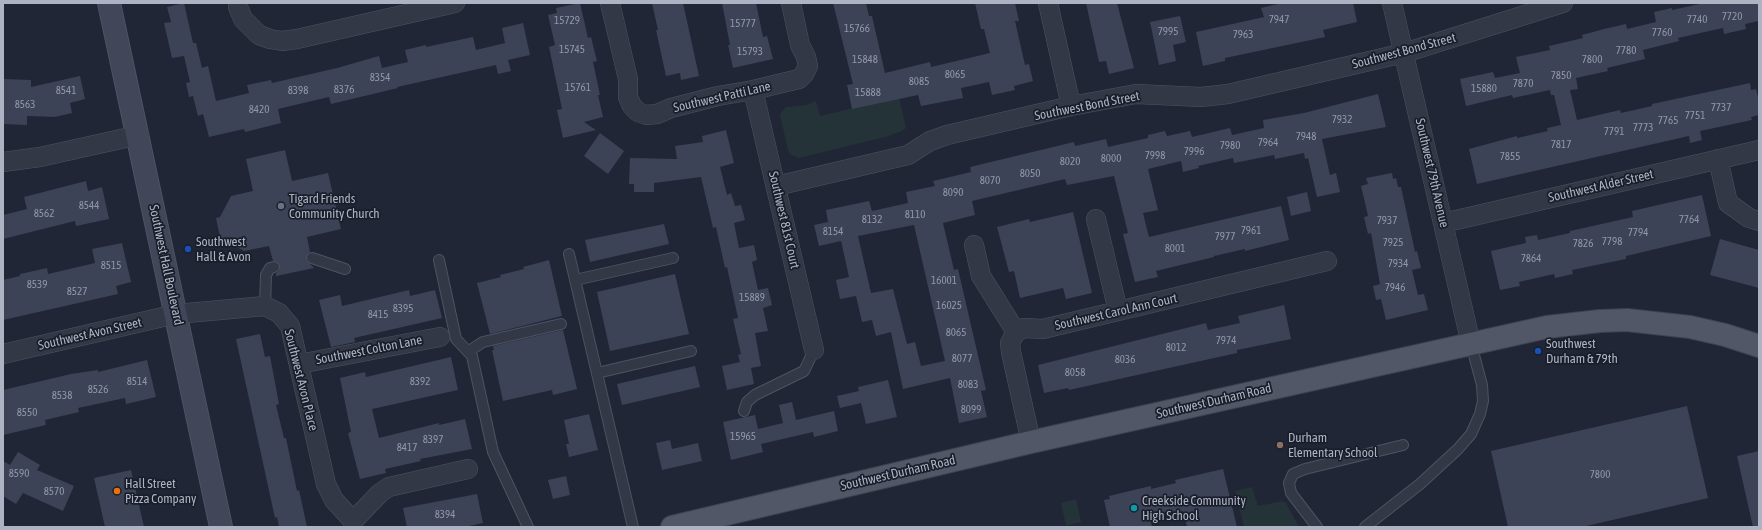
<!DOCTYPE html>
<html>
<head>
<meta charset="utf-8">
<style>
	body { margin:0 }
	#map { position:relative; width:1762px; height:530px; overflow:hidden; background:#202635; font-family:"Asap Condensed",sans-serif }
	canvas { display:block }
	.frame { position:absolute; inset:0; border:4px solid #adb3c3; pointer-events:none }
</style>
</head>
<body>
<div id="map">
<canvas width="1762" height="530"></canvas>
<div class="frame"></div>
</div>
<script>
const ctx = document.querySelector('canvas').getContext('2d');
ctx.lineJoin = 'round';
function fill(path, color) {
  ctx.fillStyle = color;
  ctx.fill(path, 'evenodd');
}
function poly(rows) {
  const path = new Path2D();
  for (const r of rows) {
    path.moveTo(r[0], r[1]);
    for (let i = 2; i < r.length; i += 2) path.lineTo(r[i], r[i + 1]);
  }
  return path;
}
function trace(path, color, width, dash) {
  ctx.strokeStyle = color;
  ctx.lineWidth = width;
  ctx.lineCap = dash ? 'butt' : 'round';
  ctx.setLineDash(dash || []);
  ctx.stroke(path);
}
function drawText(font, color, halo, rows, align = 'center') {
  ctx.font = font + ' "Asap Condensed",sans-serif';
  ctx.lineWidth = 3.5;
  ctx.setLineDash([]);
  ctx.textBaseline = 'middle';
  ctx.strokeStyle = halo;
  ctx.fillStyle = color;
  for (const [text, x, y, turn = 0] of rows) {
    ctx.save();
    ctx.translate(x, y);
    ctx.rotate((+turn || 0) * Math.PI / 180);
    ctx.textAlign = isNaN(turn) ? turn : align;
    if (halo) ctx.strokeText(text, 0, 0);
    ctx.fillText(text, 0, 0);
    ctx.restore();
  }
}
const green = poly([
	[899,97,906,128,902,131,885,137,799,158,791,155,788,150,781,119,780,114,786,107,806,105,816,101,820,116],
	[1252,487,1258,506,1283,501,1286,503,1299,527,1244,527,1235,491],
	[1076,499,1081,522,1066,526,1061,503]
]);
const building = poly([
	[184,3,193,43,196,43,202,68,208,66,216,101,249,93,247,85,271,80,272,83,337,68,379,56,382,68,408,62,405,50,426,45,426,47,473,37,476,50,505,43,502,28,523,23,530,55,508,60,511,71,498,74,496,65,397,87,398,88,331,104,329,97,278,109,281,123,245,132,244,129,209,137,203,114,198,116,193,96,189,97,186,83,190,82,184,56,172,58,164,23,171,22,167,7],
	[580,3,588,38,591,37,597,61,593,62,600,95,598,95,603,117,584,122,596,130,563,138,557,110,562,109,549,47,555,45,548,15,557,13,556,8],
	[652,3,683,3,699,76,681,80,680,73,666,76,656,30,658,30],
	[722,3,756,3,763,37,767,36,773,59,733,68,728,45,730,45],
	[833,3,866,3,869,16,872,16,885,73,930,62,931,67,990,53,984,29,981,29,975,3,1015,3,1019,21,1015,21,1025,65,1029,64,1033,81,1014,86,1015,90,992,95,989,82,961,88,963,98,921,106,918,95,852,109,847,85,853,84],
	[1086,3,1117,3,1134,68,1109,74,1106,61,1099,62],
	[1282,3,1353,3,1357,22,1323,30,1325,37,1225,58,1225,61,1203,66,1196,32,1264,17,1261,8],
	[1704,3,1759,3,1759,21,1745,24,1746,29,1724,34,1723,28,1678,38,1679,41,1643,50,1645,59,1607,68,1608,71,1576,78,1578,89,1570,90,1577,120,1620,110,1621,113,1652,106,1652,104,1750,83,1751,90,1756,89,1759,101,1759,115,1751,117,1752,120,1700,131,1702,140,1690,143,1689,136,1477,184,1469,149,1517,136,1517,138,1548,131,1547,128,1561,125,1554,95,1551,95,1550,90,1513,98,1512,95,1466,106,1460,79,1493,72,1495,78,1520,73,1516,57,1550,50,1549,46,1583,38,1582,35,1604,29,1626,24,1627,29,1656,22,1654,12,1672,8,1672,10],
	[1180,16,1186,42,1173,45,1176,61,1159,65,1150,22],
	[80,76,85,99,70,103,72,113,55,117,27,116,27,125,3,124,3,79,31,80,31,87],
	[1378,94,1386,127,1322,139,1330,175,1336,173,1340,192,1317,197,1308,158,1305,159,1304,153,1275,159,1274,155,1234,163,1233,158,1198,166,1199,168,1183,172,1181,161,1148,169,1158,210,1143,213,1149,237,1281,206,1289,240,1245,251,1245,249,1214,256,1214,257,1156,271,1158,277,1135,282,1123,234,1128,233,1114,176,1067,185,1065,179,972,201,975,215,943,223,954,270,958,269,986,390,981,391,987,417,959,423,950,378,903,389,891,332,876,336,872,320,862,322,856,296,840,299,836,280,849,277,841,241,819,246,814,225,828,222,826,210,869,201,872,211,908,203,906,192,935,186,933,181,971,172,970,167,1074,142,1075,146,1106,139,1108,147,1148,138,1148,135,1165,131,1167,136,1190,131,1192,137,1230,128,1232,135,1264,128,1263,120,1304,113],
	[914,225,945,361,921,366,915,342,907,344,893,289,871,293,858,236],
	[726,130,734,163,720,167,727,195,731,193,735,206,741,205,745,220,734,223,739,248,754,245,757,260,752,262,758,290,768,288,772,305,763,308,768,331,755,333,761,366,751,368,754,384,727,390,722,366,740,362,738,355,741,354,733,319,738,318,727,267,725,268,716,227,713,228,701,177,654,183,654,192,634,192,634,184,629,184,630,158,677,159,675,146,703,142,702,136],
	[600,133,624,151,608,174,584,156],
	[285,150,292,181,328,173,341,229,307,237,310,252,306,256,306,260,314,268,276,276,276,273,279,271,280,266,278,262,273,261,269,246,244,251,226,241,221,242,216,218,220,217,231,196,253,191,246,159],
	[1392,173,1393,179,1396,178,1398,187,1401,187,1415,252,1417,251,1421,268,1412,270,1418,295,1424,294,1428,310,1386,320,1381,299,1376,300,1373,286,1380,284,1371,233,1368,234,1364,217,1368,216,1361,186,1368,184,1366,178],
	[86,181,88,191,102,187,109,219,76,226,75,221,3,239,3,215,27,209,24,197],
	[1307,192,1311,211,1291,216,1287,197],
	[1702,195,1711,236,1626,256,1626,259,1572,270,1573,274,1555,278,1554,274,1519,282,1520,286,1500,290,1491,251,1526,243,1525,237,1537,235,1538,240,1570,233,1570,231,1633,217,1632,211],
	[1073,212,1092,293,1066,299,1063,288,1020,298,1014,271,1009,272,997,227,1029,219,1030,222],
	[664,224,669,244,590,262,585,240],
	[1720,239,1759,250,1759,288,1710,275],
	[122,243,131,282,116,286,118,294,3,320,3,280,20,276,20,274,47,268,48,274,95,263,92,249],
	[549,260,562,316,490,334,477,283,501,277,500,275,524,269,523,267],
	[675,274,689,334,610,351,597,292],
	[409,290,410,296,435,290,442,318,354,338,355,342,331,347,319,300,340,295,342,306],
	[1284,305,1291,339,1237,350,1237,353,1069,390,1068,388,1044,393,1038,365,1206,323,1208,330,1240,323,1238,316],
	[563,330,577,389,553,395,552,390,503,401,492,350,494,350,493,346],
	[260,334,265,357,270,356,279,404,276,405,284,438,286,438,297,491,299,490,307,527,279,527,277,517,275,518,236,339],
	[451,357,458,390,372,409,379,438,439,423,439,425,465,419,472,449,420,459,421,461,385,469,386,473,360,479,348,433,351,432,340,378,365,372,366,377],
	[147,360,156,397,126,404,125,398,78,408,79,412,45,420,46,425,3,435,3,390,71,374,98,370,98,372],
	[695,366,700,387,622,405,617,384],
	[888,380,897,417,866,424,861,403,840,408,837,396,859,391,858,387],
	[792,402,796,420,834,411,838,431,814,437,813,432,761,444,763,452,731,460,723,422,755,415,758,429,783,423,779,405],
	[1687,406,1708,498,1582,527,1508,527,1491,451],
	[589,414,598,450,569,457,566,444,569,444,564,420],
	[670,440,672,449,698,443,702,461,662,470,656,443],
	[1759,451,1759,527,1753,527,1737,456],
	[18,452,40,465,37,470,74,486,63,511,23,493,16,504,3,496,3,461,10,465],
	[1223,469,1237,527,1187,527,1183,511,1150,519,1152,527,1110,527,1104,500,1110,499,1109,496,1138,489,1151,486,1151,489,1176,483,1175,480],
	[131,470,144,527,105,527,94,478],
	[566,476,570,495,553,499,548,480],
	[477,494,483,523,464,527,407,527,403,508]
]);
const lane = poly([
	[569,254,633,527],
	[312,258,345,269],
	[439,260,456,339,472,356,493,452,528,527],
	[575,280,673,258],
	[265,306,266,275,270,268,274,267],
	[469,351,483,342,561,324],
	[597,373,691,351],
	[744,411,747,402,755,395,804,371,814,350],
	[1317,527,1291,493,1289,483,1293,474,1305,469,1403,445],
	[1365,527,1420,484,1458,449,1471,434,1480,414,1483,401,1482,385,1471,344]
]);
const street = poly([
	[610,3,628,79,628,97,632,106,638,112,646,115,657,114,671,108,718,96,753,90,799,79,804,74,808,66,806,57,800,45,791,3],
	[1048,3,1071,106],
	[1392,3,1471,344],
	[238,7,243,19,259,35,270,39,282,41,297,39,455,3],
	[753,90,814,350],
	[1718,159,1728,203,1749,218,1759,221],
	[3,162,40,157,139,135],
	[776,186,908,155,930,141,947,135,1071,106,1136,94,1201,97,1228,94,1404,53,1563,3],
	[1096,219,1118,311],
	[1443,223,1759,150],
	[974,245,981,276,1016,332],
	[3,354,176,314,265,306,279,313,290,326,326,484,334,500,353,521,380,493,389,487,468,469],
	[299,364,440,337],
	[1031,442,1011,352,1010,343,1016,332,1024,328,1043,329,1327,261]
]);
const secondary = poly([
	[109,3,221,527]
]);
const primary = poly([
	[672,527,1031,442,1547,327,1600,321,1627,320,1690,327,1725,335,1759,346]
]);
const markers = [
	[281,206,4,"#6b7280"],
	[188,249,4,"#1a4fb4"],
	[1538,351,4,"#1a4fb4"],
	[1280,445,4,"#8d6e63"],
	[117,491,4,"#e8710a"],
	[1134,508,4,"#0f9aa8"]
];
const numberNames = [
	["7720",1732,17],
	["7947",1279,20],
	["7740",1697,20],
	["15729",567,21],
	["15777",743,24],
	["15766",857,29],
	["7995",1168,32],
	["7760",1662,33],
	["7963",1243,35],
	["15745",572,50],
	["7780",1626,51],
	["15793",750,52],
	["15848",865,60],
	["7800",1592,60],
	["8065",955,75],
	["7850",1561,76],
	["8354",380,78],
	["8085",919,82],
	["7870",1523,84],
	["15761",578,88],
	["15880",1484,89],
	["8376",344,90],
	["8541",66,91],
	["8398",298,91],
	["15888",868,93],
	["8563",25,105],
	["7737",1721,108],
	["8420",259,110],
	["7751",1695,116],
	["7932",1342,120],
	["7765",1668,121],
	["7773",1643,128],
	["7791",1614,132],
	["7948",1306,137],
	["7964",1268,143],
	["7817",1561,145],
	["7980",1230,146],
	["7996",1194,152],
	["7998",1155,156],
	["7855",1510,157],
	["8000",1111,159],
	["8020",1070,162],
	["8050",1030,174],
	["8070",990,181],
	["8090",953,193],
	["8544",89,206],
	["8562",44,214],
	["8110",915,215],
	["8132",872,220],
	["7764",1689,220],
	["7937",1387,221],
	["7961",1251,231],
	["8154",833,232],
	["7794",1638,233],
	["7977",1225,237],
	["7798",1612,242],
	["7925",1393,243],
	["7826",1583,244],
	["8001",1175,249],
	["7864",1531,259],
	["7934",1398,264],
	["8515",111,266],
	["16001",944,281],
	["8539",37,285],
	["7946",1395,288],
	["8527",77,292],
	["15889",752,298],
	["16025",949,306],
	["8395",403,309],
	["8415",378,315],
	["8065",956,333],
	["7974",1226,341],
	["8012",1176,348],
	["8077",962,359],
	["8036",1125,360],
	["8058",1075,373],
	["8514",137,382],
	["8392",420,382],
	["8083",968,385],
	["8526",98,390],
	["8538",62,396],
	["8099",971,410],
	["8550",27,413],
	["15965",743,437],
	["8397",433,440],
	["8417",407,448],
	["8590",19,474],
	["7800",1600,475],
	["8570",54,492],
	["8394",445,515]
];
const streetNames = [
	["Southwest Bond Street",1404,51,-15],
	["Southwest Patti Lane",722,97,-13],
	["Southwest Bond Street",1087,106,-11],
	["Southwest 79th Avenue",1432,173,77],
	["Southwest Alder Street",1601,186,-13],
	["Southwest 81st Court",784,220,77],
	["Southwest Hall Boulevard",166,265,78],
	["Southwest Carol Ann Court",1116,312,-13],
	["Southwest Avon Street",90,334,-13],
	["Southwest Colton Lane",369,350,-11],
	["Southwest Avon Place",301,380,76],
	["Southwest Durham Road",1214,401,-13],
	["Southwest Durham Road",898,473,-13]
];
const poiNames = [
	["Tigard Friends",289,199],
	["Community Church",289,214],
	["Southwest",196,242],
	["Hall & Avon",196,257],
	["Southwest",1546,344],
	["Durham & 79th",1546,359],
	["Durham",1288,438],
	["Elementary School",1288,453],
	["Hall Street",125,484],
	["Pizza Company",125,499],
	["Creekside Community",1142,501],
	["High School",1142,516]
];
fill(green, '#233337');
fill(building, '#3c4356');
trace(lane, '#4d5361', 12);
trace(street, '#4d5361', 20);
trace(secondary, '#4d5361', 24);
trace(primary, '#3c424f', 24);
trace(lane, '#333846', 10);
trace(street, '#333846', 19);
trace(secondary, '#414759', 22);
trace(primary, '#515766', 22);
for (const [x, y, r, color] of markers) {
  const dot = new Path2D();
  dot.arc(x, y, r, 0, 2 * Math.PI);
  ctx.fillStyle = color;
  ctx.fill(dot);
  trace(dot, '#191e2a', 1.5);
}
drawText('11px', '#9197a8', null, numberNames);
drawText('13px', '#adb3c3', '#191e2a', streetNames);
drawText('13px', '#adb3c3', '#191e2a', poiNames, 'left');
</script>
</body>
</html>
